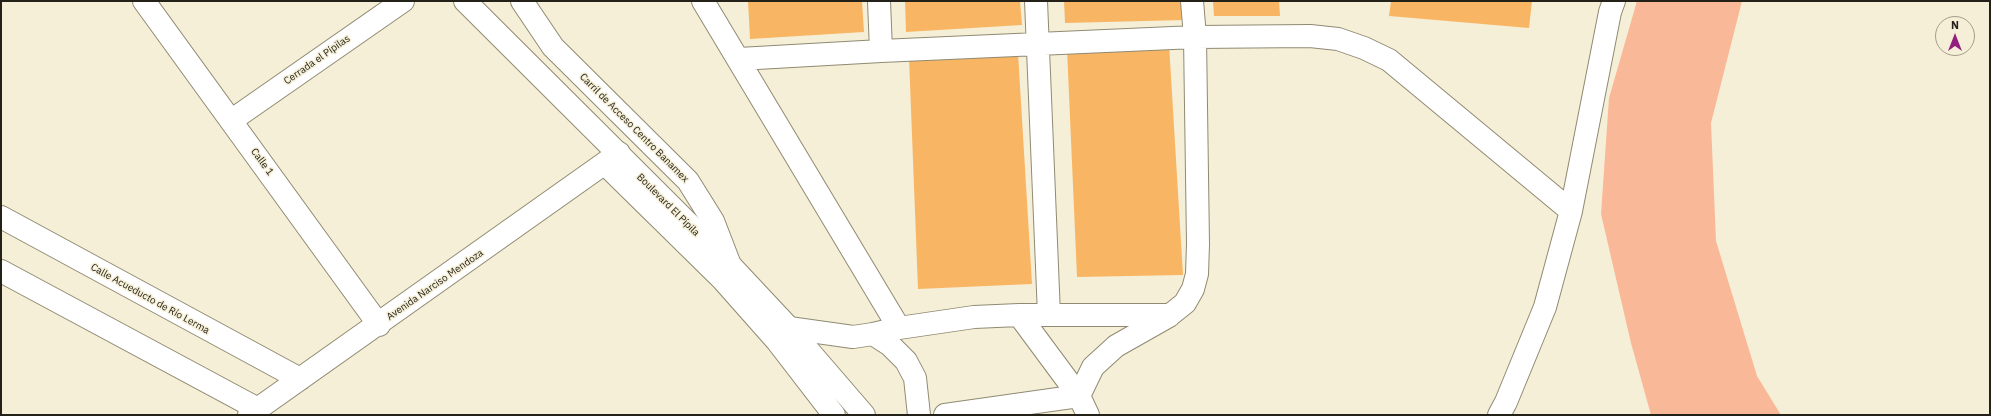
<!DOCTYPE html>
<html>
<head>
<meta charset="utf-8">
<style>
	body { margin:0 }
	#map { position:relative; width:1991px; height:416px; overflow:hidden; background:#f6efd7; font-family:"IBM Plex Sans",sans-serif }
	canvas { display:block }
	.frame { position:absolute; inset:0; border:2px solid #232118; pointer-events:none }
	.north { position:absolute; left:1935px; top:16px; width:40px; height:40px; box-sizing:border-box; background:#f6efd7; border:1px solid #a29d8b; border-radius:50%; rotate:0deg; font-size:11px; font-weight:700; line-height:16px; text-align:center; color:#232118 }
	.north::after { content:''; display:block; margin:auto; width:14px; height:18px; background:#931f7e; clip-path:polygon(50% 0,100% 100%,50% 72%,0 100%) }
</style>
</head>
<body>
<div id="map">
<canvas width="1991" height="416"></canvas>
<div class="frame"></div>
<div class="north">N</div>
</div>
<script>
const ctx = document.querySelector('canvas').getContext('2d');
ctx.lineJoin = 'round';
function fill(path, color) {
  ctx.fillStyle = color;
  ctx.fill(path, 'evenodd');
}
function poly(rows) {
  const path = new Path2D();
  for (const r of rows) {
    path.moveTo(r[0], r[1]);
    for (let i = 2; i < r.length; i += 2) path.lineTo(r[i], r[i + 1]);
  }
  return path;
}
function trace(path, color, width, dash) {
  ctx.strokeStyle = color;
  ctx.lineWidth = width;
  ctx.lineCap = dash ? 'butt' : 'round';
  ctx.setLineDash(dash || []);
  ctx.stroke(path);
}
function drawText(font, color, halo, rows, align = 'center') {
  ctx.font = font + ' "IBM Plex Sans",sans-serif';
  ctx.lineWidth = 3;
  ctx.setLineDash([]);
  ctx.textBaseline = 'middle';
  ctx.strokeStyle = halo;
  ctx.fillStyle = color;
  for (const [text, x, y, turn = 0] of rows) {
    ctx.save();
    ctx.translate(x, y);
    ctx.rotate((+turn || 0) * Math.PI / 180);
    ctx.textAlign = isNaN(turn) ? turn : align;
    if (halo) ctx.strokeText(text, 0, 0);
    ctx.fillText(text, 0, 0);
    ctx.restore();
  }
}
const green = poly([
	[1637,1,1742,1,1711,123,1716,241,1757,376,1781,415,1651,415,1631,343,1601,214,1609,98]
]);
const building = poly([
	[748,1,862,1,864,32,750,39],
	[905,1,1020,1,1022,25,906,32],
	[1064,1,1184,1,1185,20,1065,23],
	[1213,1,1279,1,1280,16,1214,16],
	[1391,1,1532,1,1529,28,1389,16],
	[1169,44,1183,275,1077,277,1067,49],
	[1018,53,1032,284,918,289,909,58]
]);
const minor = poly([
	[144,1,379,325],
	[522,1,553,47,688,181,713,221,730,265],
	[703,1,899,328],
	[879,1,881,51],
	[1036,1,1049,315],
	[739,59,881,51,1195,37,1310,36,1338,39,1364,48,1389,60,1571,211],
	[232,120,403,1],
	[1,217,300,379],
	[1,271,258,409],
	[1019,315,1079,396,1088,415],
	[873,334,890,345,906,361,915,378,919,415],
	[780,338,789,328,853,337,873,334,899,328,974,317,1019,315,1170,315,1185,303,1193,289,1197,274,1198,244,1195,37,1192,1],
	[249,415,619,153],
	[945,415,1079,396,1093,367,1116,346,1169,316],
	[1499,415,1506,402,1545,307,1571,211,1610,12,1614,1]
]);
const tertiary = poly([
	[465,1,730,265,789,328,864,415],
	[605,164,723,280,777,341,834,415]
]);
const streetNames = [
	["Cerrada el Pípilas",317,60,-35],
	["Carril de Acceso Centro Banamex",634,128,45],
	["Calle 1",262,162,54],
	["Boulevard El Pípila",668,205,45],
	["Avenida Narciso Mendoza",435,285,-35],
	["Calle Acueducto de Río Lerma",150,299,29]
];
fill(green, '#f9b898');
fill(building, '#f8b664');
trace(minor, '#908a73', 24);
trace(tertiary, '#908a73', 24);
trace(minor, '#fff', 22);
trace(tertiary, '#fff', 22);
drawText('10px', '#232118', '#f6efd7', streetNames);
</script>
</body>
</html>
